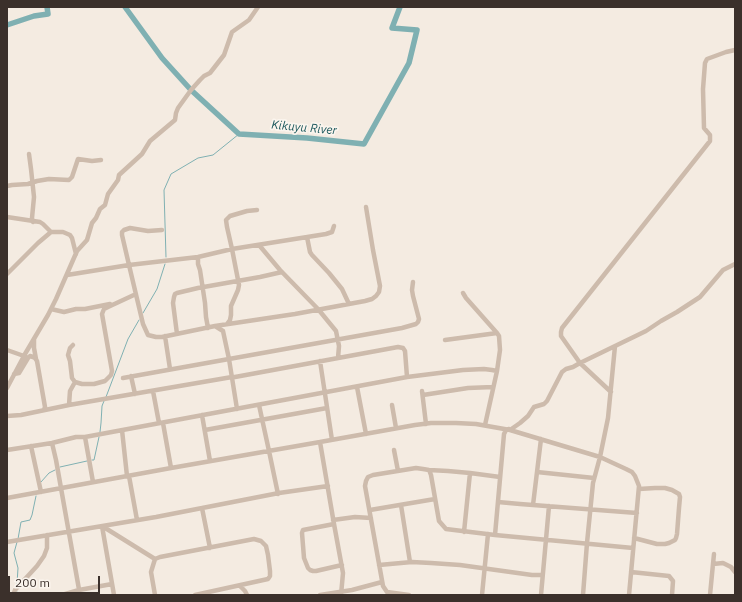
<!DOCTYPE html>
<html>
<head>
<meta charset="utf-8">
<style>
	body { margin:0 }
	#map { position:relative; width:742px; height:602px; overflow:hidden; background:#f4ebe1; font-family:"IBM Plex Sans",sans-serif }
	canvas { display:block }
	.frame { position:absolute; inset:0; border:8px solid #3b302b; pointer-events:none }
	.scale { position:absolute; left:8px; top:576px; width:92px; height:18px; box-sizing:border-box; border:2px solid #3b302b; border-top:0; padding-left:5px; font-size:12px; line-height:14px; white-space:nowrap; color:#3b302b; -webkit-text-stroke:3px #fbf5ee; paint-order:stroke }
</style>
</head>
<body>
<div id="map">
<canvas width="742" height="602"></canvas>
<div class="frame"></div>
<div class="scale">200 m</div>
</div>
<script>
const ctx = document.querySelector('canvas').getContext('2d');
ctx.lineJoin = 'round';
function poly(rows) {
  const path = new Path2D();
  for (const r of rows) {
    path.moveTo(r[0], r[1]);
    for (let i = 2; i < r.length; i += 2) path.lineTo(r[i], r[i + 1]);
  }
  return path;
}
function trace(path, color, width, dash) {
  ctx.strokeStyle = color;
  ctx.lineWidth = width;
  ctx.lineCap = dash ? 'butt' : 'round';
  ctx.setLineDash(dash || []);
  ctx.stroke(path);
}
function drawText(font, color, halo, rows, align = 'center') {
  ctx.font = font + ' "IBM Plex Sans",sans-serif';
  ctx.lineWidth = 3.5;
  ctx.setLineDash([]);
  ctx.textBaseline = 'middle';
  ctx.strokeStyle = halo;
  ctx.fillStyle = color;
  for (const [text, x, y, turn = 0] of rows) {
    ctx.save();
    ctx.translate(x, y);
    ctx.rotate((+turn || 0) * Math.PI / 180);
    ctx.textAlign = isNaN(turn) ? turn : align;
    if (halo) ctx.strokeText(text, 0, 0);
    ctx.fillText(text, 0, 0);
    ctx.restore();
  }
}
const stream = poly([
	[166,257,164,190,171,174,198,158,213,155,239,134],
	[143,313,157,289,165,264],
	[106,397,128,339,139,320],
	[100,432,101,423,102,406,104,401],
	[92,460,94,460,99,437],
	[60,467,87,461],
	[41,482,49,473,55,470],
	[18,539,21,522,30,520,32,515,36,496],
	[17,542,14,553,18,568,17,584],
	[17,595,17,592]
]);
const river = poly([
	[125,7,162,58,191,90,239,134,307,138,364,144,409,63,417,30,392,28,400,7],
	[7,25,34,16,48,14,47,7]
]);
const minor = poly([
	[29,154,31,169,34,197,32,218,33,222],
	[7,186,12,185,28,184,37,181,49,179,69,180,72,177,78,159,92,161,101,160],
	[7,217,40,222,43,224,51,232,63,232,70,235,72,238,76,254],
	[162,230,148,231,130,228,124,230,122,232,122,235,129,265,198,257,232,249,326,234,332,232,334,226],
	[307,237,310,252,312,255,329,273,342,289,349,304],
	[259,245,280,270,318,309,336,331,339,346,338,358],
	[198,257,198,264,200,270,205,303,206,317,208,328],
	[7,274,38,243,51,232],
	[67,275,129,265,143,324,148,335,156,337,162,337,215,326,223,331,229,359,237,409],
	[463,293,466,298,497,333,499,336,500,350,497,371],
	[51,309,64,312,76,309,85,309,110,304],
	[227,324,230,320,231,315,231,306,238,290,239,285,232,249,227,227,226,220,230,216,247,211,257,210],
	[215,326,295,314,365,301,372,299,376,296,379,292,380,286,373,250,366,207],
	[177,334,173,303,174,297,175,294,177,293,198,288,260,277,282,272],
	[165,336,170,369],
	[34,339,34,348,36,359],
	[445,340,497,333],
	[73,345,70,348,68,355,70,361,72,378,75,382],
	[7,350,24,356,28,358,30,356,33,357,35,358,37,361,45,407,44,410],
	[320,361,332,440],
	[14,374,19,373,28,358],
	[131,376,135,394],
	[123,378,402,328,416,324,418,322,419,319,413,296,412,290,413,282],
	[357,387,366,434],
	[7,388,25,354,48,315,56,299,77,251,87,240,92,223,96,218,100,209,105,205,108,194,118,180,119,175,142,154,150,141,175,120,176,113,178,108,191,90,200,80,204,76,210,73,224,55,232,32,249,20,258,7],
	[153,391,159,423],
	[422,391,426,424],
	[611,392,580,363,561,336,561,332,562,328,710,141,710,135,704,128,703,89,705,63,707,59,726,52,735,50],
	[423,395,468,388,493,387],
	[69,405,70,391,75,382,82,384,94,384,105,381,111,375,112,371,102,314,104,309,108,307,136,294],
	[259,405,269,451,278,494],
	[392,405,396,428],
	[202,415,210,461],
	[7,416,21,415,69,405,232,377,235,377,398,347,403,348,405,351,407,377],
	[163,423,171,468],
	[122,430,127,476],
	[205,430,327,408],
	[510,430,520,423,528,416,534,407,544,404,547,401,562,372,566,369,573,367,580,363,646,331,661,321,677,312,700,297,723,270,735,264],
	[85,437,93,482],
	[320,442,415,425,431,423,456,423,476,424,510,430,600,457,626,469,632,472,635,476,639,486,629,595],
	[52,443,56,460,80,595],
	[31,446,41,492],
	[7,450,52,443,76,437,85,437,407,377,463,370,484,369,492,370,497,371,485,425],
	[394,450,398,471],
	[429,470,431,475,439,521,446,529,495,535,633,548],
	[537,472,594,478],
	[129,476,137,520],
	[7,498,171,468,320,442,334,524,343,573,341,595],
	[498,502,520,504,637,513],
	[401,505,410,562],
	[533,505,541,439],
	[202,508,210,548],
	[370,510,435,499],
	[333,520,355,517,371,518],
	[334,524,303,530,302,533,304,558,308,568,310,570,313,571,316,571,342,565],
	[102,526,114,595],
	[102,526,155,559],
	[464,532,470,473,500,477],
	[495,535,504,434,506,430,509,429],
	[634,538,657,544,665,544,669,543,675,540,676,538,677,534,679,508,680,497,679,494,672,490,665,488,655,488,639,489],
	[7,542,156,517,279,493,328,486],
	[713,564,714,554],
	[379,565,412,562,431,563,460,565,532,575,542,575],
	[631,572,669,576,673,581,672,595],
	[240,586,245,591,247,595],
	[13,595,15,590,37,566,44,556,47,548,47,535],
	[62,595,79,590,112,584],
	[155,595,151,572,155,559,160,557,254,539,261,541,266,546,268,555,270,571,270,576,268,579,195,595],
	[320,595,352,590,382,582],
	[409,595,387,592,383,586,365,486,366,481,368,477,373,475,416,468,423,469,429,470,448,471,470,473],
	[482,595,488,534],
	[541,595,549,506],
	[583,595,587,543,593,483,600,457,608,418,615,346],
	[710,595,713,564,723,563,731,567,735,572]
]);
const waterNames = [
	["Kikuyu River",304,128,5]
];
trace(stream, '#7fb0b2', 1);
trace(river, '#7fb0b2', 5.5);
trace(minor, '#cdbbac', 4.5);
drawText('italic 12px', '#1f5a5e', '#fbf5ee', waterNames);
</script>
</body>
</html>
